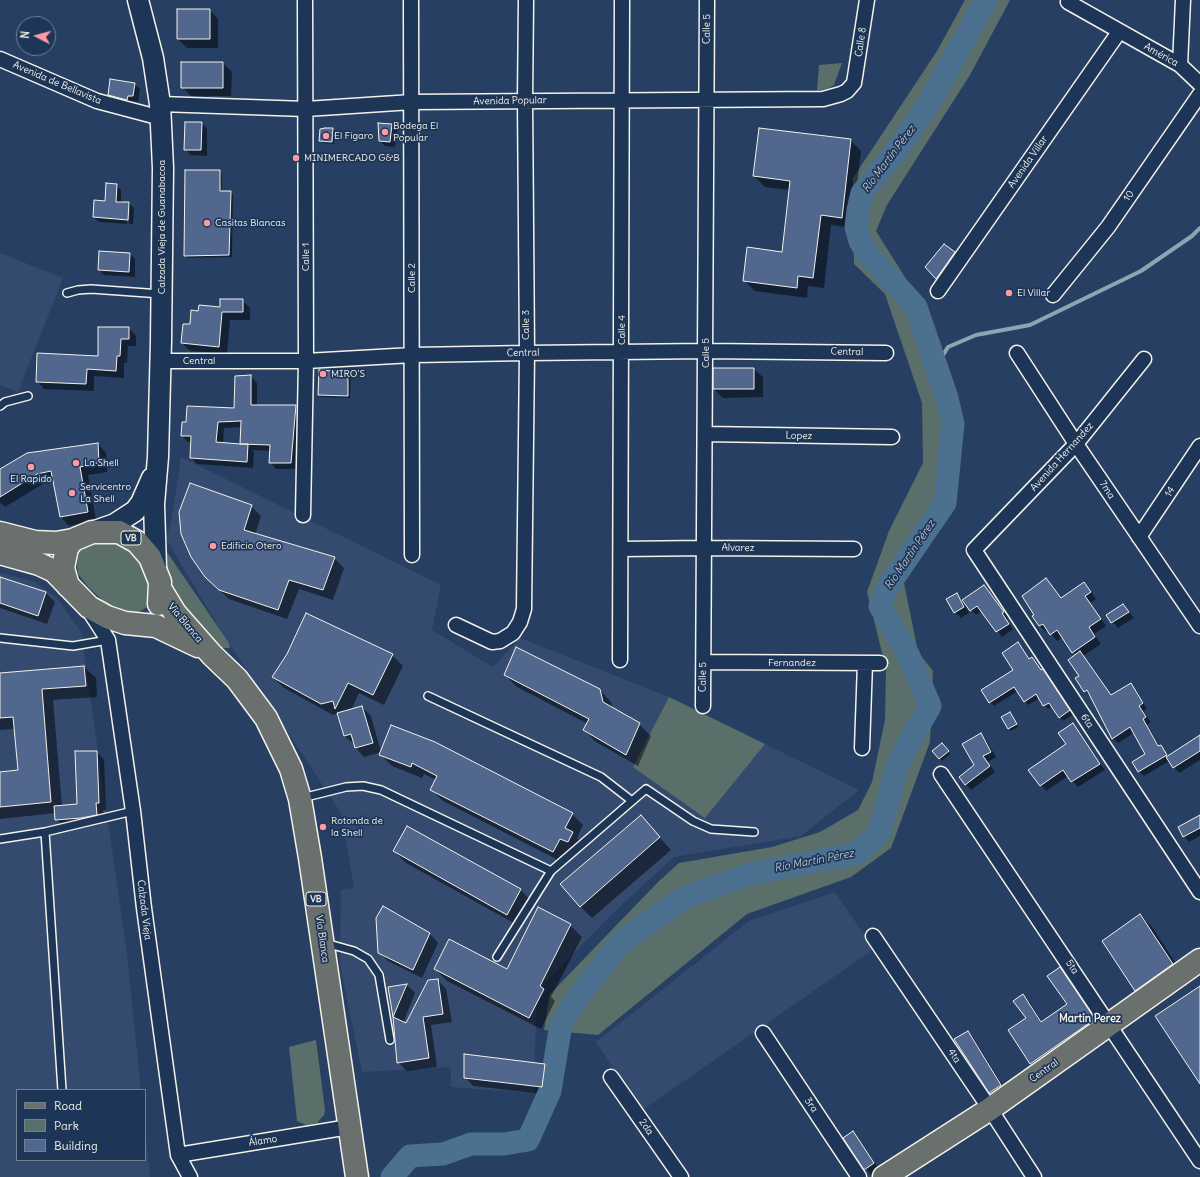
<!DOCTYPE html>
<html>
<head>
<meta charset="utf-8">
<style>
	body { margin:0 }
	#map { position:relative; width:1200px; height:1177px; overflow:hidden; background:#273f62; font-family:Delius,sans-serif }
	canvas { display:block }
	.legend { position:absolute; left:16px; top:1089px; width:130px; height:72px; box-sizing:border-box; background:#1d3557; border:1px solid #738091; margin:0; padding:5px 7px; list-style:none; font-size:12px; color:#f4f1e8 }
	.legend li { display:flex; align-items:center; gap:8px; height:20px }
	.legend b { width:20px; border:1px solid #738091 }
	.north { position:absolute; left:16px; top:16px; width:40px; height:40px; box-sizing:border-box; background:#1d3557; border:1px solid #738091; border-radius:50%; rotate:276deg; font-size:11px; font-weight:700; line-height:16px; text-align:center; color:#f4f1e8 }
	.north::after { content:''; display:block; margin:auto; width:14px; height:18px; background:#ff9aa2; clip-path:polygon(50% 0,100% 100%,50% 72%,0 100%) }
</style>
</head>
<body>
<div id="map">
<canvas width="1200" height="1177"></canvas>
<ul class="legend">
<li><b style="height:5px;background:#6a706d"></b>Road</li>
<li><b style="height:11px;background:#5a6f6a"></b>Park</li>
<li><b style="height:11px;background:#51678e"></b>Building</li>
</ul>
<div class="north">N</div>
</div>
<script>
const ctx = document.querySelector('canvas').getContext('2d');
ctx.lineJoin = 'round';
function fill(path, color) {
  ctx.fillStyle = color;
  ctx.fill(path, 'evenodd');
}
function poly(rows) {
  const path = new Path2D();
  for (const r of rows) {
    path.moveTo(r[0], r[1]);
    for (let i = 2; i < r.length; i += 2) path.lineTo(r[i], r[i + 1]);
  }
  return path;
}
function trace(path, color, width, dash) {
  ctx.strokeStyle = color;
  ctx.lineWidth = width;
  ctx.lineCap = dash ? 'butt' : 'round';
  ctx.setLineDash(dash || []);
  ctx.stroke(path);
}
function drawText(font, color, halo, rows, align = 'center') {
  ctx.font = font + ' Delius,sans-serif';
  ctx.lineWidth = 3.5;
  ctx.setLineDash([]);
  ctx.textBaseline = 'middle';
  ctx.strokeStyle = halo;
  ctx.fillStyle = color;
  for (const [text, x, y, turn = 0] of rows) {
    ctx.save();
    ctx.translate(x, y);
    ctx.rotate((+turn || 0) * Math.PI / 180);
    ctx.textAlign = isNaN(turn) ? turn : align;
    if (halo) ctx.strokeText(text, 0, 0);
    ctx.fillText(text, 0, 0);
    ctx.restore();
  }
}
const built = poly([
	[0,253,63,278,18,392,0,385],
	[181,457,441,585,432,630,493,667,520,638,669,697,859,790,801,836,674,857,612,914,539,989,536,1016,534,1093,451,1087,451,1067,362,1072,340,964,341,890,354,888,341,813,225,637,166,539,171,523],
	[0,573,34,581,57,598,81,632,127,954,141,1090,17,1090,17,1160,145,1160,145,1128,150,1177,0,1177],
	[835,892,874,949,641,1111,596,1042,749,921]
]);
const green = poly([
	[965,0,1010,0,970,75,887,205,876,231,913,290,927,305,954,393,943,524,904,583,918,652,933,671,930,742,891,848,851,877,747,914,598,1035,544,1030,550,994,659,881,679,863,772,847,820,832,858,810,872,782,885,720,886,669,867,592,889,531,923,463,922,403,885,294,854,264,853,178,937,51],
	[842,63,834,85,829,88,817,91,819,65],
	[158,539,229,643,230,648,221,648,208,639,169,590],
	[89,541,120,542,139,558,153,581,149,606,139,612,127,612,108,605,89,588,78,574,77,565,79,553,82,546],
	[669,697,765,744,705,818,633,767],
	[316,1040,325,1110,324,1115,317,1123,306,1125,297,1121,289,1047]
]);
const shadow = poly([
	[210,10,218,19,218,48,187,48,178,39],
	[223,63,232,72,231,96,191,96,182,87],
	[134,84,140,89,138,102,133,101,132,105,115,100,109,95],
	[202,123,207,129,207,156,191,155,185,149],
	[392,125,398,130,395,147,385,146,380,141],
	[332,129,335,132,334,144,323,143,320,141],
	[850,140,861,151,852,228,831,225,824,288,808,286,807,298,755,291,744,280,783,253,790,190,765,187,754,176],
	[220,171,222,174,222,192,230,192,233,194,232,257,187,258,185,256],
	[116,185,121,190,121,203,129,203,134,208,133,224,129,224,130,207,128,207,127,224,99,222,94,217],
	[954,253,960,258,942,283,926,267],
	[130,254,135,259,135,277,104,275,99,270],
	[242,300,250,308,250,320,230,320,227,354,190,351,182,343,199,312,221,308],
	[129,328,136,336,136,346,128,346,127,363,124,363,124,378,94,376,94,391,44,389,37,381,99,357],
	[754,369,763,377,763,397,723,398,714,389],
	[348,373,351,375,350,398,321,397,319,395],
	[251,376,257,383,257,406,295,406,302,413,297,469,276,469,270,462,271,451,252,450,254,452,253,468,197,464,191,458,191,442,188,442,182,436,183,423,235,409,236,377],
	[242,427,241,445,223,443,224,428],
	[98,444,106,453,107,472,88,475,96,520,69,526,61,517,54,480,46,482,5,507,0,502,0,470],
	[251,506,261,516,255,535,334,558,344,568,333,600,299,589,287,619,229,599,216,587],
	[0,578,46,593,55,602,47,624,0,608],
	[1046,580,1062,598,1084,584,1090,590,1096,599,1090,603,1106,626,1094,634,1101,644,1083,656,1112,696,1130,685,1136,690,1147,709,1143,711,1151,722,1147,725,1160,747,1169,756,1200,736,1200,760,1179,773,1169,761,1144,776,1139,771,1147,754,1134,733,1118,743,1113,738,1091,695,1090,696,1085,691,1076,655,1063,637,1057,641,1048,630,1046,632,1040,626,1034,617],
	[984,586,1008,618,1006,619,1013,629,1002,637,982,611,976,615,966,604,965,605,969,613,961,618,955,612,956,594,963,601],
	[1123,605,1134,618,1118,628,1107,615],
	[1018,644,1030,660,1047,675,1073,715,1063,721,1052,706,1048,709,1040,698,1028,705,1018,691,994,706,990,702,1015,670],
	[392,655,403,666,384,705,359,693,351,710,362,707,371,716,381,752,364,757,356,748,354,744,344,736,338,713,333,715,284,688,273,677],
	[84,667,96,678,97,697,53,700,62,806,78,805,97,752,104,760,106,810,103,810,104,822,89,826,64,827,56,819,56,813,0,819,0,773,19,771,15,729,0,730,0,674],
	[505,675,599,689,611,702,613,709,639,724,651,736,638,766,596,742,584,730,588,724,517,687],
	[1012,716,1018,727,1011,731,1002,718],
	[1073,724,1105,770,1078,787,1068,776,1046,791,1030,770,1067,744],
	[391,726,572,814,583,825,577,838,583,844,579,853,572,849,564,863,443,801,432,790,436,780,424,774,422,778,392,766,381,755],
	[980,734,986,740,996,757,988,762,995,772,971,790,966,784,976,765],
	[945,747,950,754,942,761,934,751],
	[640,816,671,850,592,918,580,906],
	[1200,816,1200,836,1189,842,1184,836],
	[408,827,521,890,532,902,519,926,406,863,394,851],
	[384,907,430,934,438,943,422,978,388,961,379,952],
	[1140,916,1152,927,1184,976,1148,1002,1136,990],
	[570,925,582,937,551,997,555,1001,541,1029,447,981,435,969,507,970],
	[1060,968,1066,974,1101,1026,1038,1069,1031,1063,1023,995,1030,1002,1042,1022,1068,1004],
	[438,980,446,989,452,1022,431,1025,437,1067,407,1071,398,1062,398,1020,394,1016,390,987,407,985,415,993,403,1023,406,1025],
	[968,1032,973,1037,1006,1091,996,1098,990,1092],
	[544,1065,553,1074,551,1095,473,1086,465,1077],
	[853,1133,879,1169,871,1175,845,1138]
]);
const stream = poly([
	[937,365,948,347,976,335,1030,325,1141,271,1192,236,1200,228]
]);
const river = poly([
	[392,1177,410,1156,443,1154,471,1144,504,1144,528,1140,550,1091,561,1024,579,996,621,942,685,897,753,873,856,854,880,832,898,763,930,706,908,654,880,606,886,589,945,503,953,424,947,398,916,307,866,252,860,241,856,227,858,210,862,193,900,146,931,100,986,0]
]);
const building = poly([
	[177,9,210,9,210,39,177,39,177,9],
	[181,62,223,62,223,88,181,88,181,62],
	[110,79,135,83,133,96,128,96,127,100,108,95,110,79],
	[185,122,202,122,201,150,184,150,185,122],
	[378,123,392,124,390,142,379,141,378,123],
	[325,128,333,128,332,142,319,141,320,129,325,128],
	[759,128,851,139,842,218,821,215,813,278,798,276,797,288,743,281,747,247,782,252,790,181,753,176,759,128],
	[185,170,220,170,220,191,231,191,229,255,184,256,185,170],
	[106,183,117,184,116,202,129,202,128,220,93,217,94,200,105,201,106,183],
	[944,244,955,252,936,279,925,267,944,244],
	[99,251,130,253,129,272,98,270,99,251],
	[220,299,243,299,243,312,222,312,219,347,181,343,183,324,190,324,191,310,198,311,199,305,220,307,220,299],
	[98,327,129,327,129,339,121,339,120,356,117,356,116,371,87,369,86,384,36,382,37,353,98,356,98,327],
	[713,368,754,368,754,389,713,389,713,368],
	[319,370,348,372,348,396,318,395,319,370],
	[251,375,251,405,296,405,291,463,269,463,270,445,240,444,248,444,247,462,190,458,191,436,181,436,182,422,186,422,187,406,234,408,235,376,251,375],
	[241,421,240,444,216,442,218,422,241,421],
	[98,443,99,463,80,467,88,512,60,517,51,471,37,474,0,497,0,469,27,453,98,443],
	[190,483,252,505,244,530,335,557,323,590,289,580,278,610,219,590,205,577,191,557,181,534,179,512,190,483],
	[0,577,46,592,38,616,0,603,0,577],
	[1046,578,1061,598,1084,582,1091,592,1085,596,1101,619,1089,627,1095,637,1072,653,1057,630,1050,635,1043,624,1039,626,1032,616,1034,615,1022,596,1046,578],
	[984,585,1004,612,1002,613,1009,624,996,632,977,606,970,611,962,600,984,585],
	[957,593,964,607,954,613,946,599,957,593],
	[1123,604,1129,612,1111,623,1106,615,1123,604],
	[306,613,393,654,373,695,348,683,335,709,333,701,321,704,272,677,287,654,306,613],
	[1018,642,1029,659,1032,657,1041,670,1043,669,1070,710,1059,718,1049,703,1043,706,1036,694,1024,702,1014,687,989,703,981,690,1013,670,1002,653,1018,642],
	[516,647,600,689,603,702,640,723,626,755,583,730,589,719,504,675,516,647],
	[1080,651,1111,695,1131,683,1143,703,1139,706,1146,717,1143,719,1158,746,1161,745,1167,755,1138,772,1132,762,1145,754,1130,727,1112,739,1087,690,1084,692,1075,678,1079,676,1068,660,1080,651],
	[84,666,86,686,42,689,51,802,0,807,0,772,18,770,13,717,0,718,0,673,84,666],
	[362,706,373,743,355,748,351,734,344,736,337,713,362,706],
	[1010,712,1017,724,1008,729,1001,717,1010,712],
	[1073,723,1100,764,1071,782,1063,770,1040,786,1028,770,1066,744,1058,733,1073,723],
	[391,725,435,742,573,813,565,828,573,832,568,842,560,839,553,852,430,790,437,776,412,763,411,767,379,755,391,725],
	[981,733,991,752,983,756,990,766,965,785,959,777,974,765,962,744,981,733],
	[1200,735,1200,751,1173,768,1166,757,1200,735],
	[942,743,949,751,939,759,932,751,942,743],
	[75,751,97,751,99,803,96,803,97,815,81,818,55,820,54,806,77,804,75,751],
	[641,815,660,837,580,907,560,884,641,815],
	[1200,815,1200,828,1183,837,1178,827,1200,815],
	[407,826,521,889,507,915,393,851,407,826],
	[383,906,430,933,413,970,378,953,376,918,383,906],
	[538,907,571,924,540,986,544,989,529,1018,434,969,449,939,507,969,538,907],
	[1140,914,1173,964,1135,991,1102,941,1140,914],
	[1060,967,1095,1019,1030,1064,1008,1030,1026,1018,1013,1001,1023,994,1041,1022,1067,1004,1047,976,1060,967],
	[438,979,443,1014,423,1017,429,1058,397,1063,393,1017,406,1023,428,980,438,979],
	[407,984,393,1017,388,987,407,984],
	[1200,986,1200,1084,1155,1016,1200,986],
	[968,1031,1001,1085,989,1093,954,1039,968,1031],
	[464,1054,545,1064,542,1087,464,1078,464,1054],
	[853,1131,874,1163,864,1170,843,1138,853,1131]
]);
const lane = poly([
	[67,293,78,290,91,289,161,294],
	[0,406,5,402,28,396],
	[0,638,73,646,108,640],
	[428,696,601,777,632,801],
	[302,798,346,787,363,786,381,790,551,871],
	[45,832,62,1090],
	[0,839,45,832,133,811],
	[325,943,354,951,368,959,379,975,390,1040],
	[497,957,551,871,646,789,693,821,711,829,754,832]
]);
const street = poly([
	[411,0,412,555],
	[1068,2,1180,65,1200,84],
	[0,59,97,101,161,118],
	[1180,65,1183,0],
	[160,104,306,109,412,102,823,99,841,94,847,91,854,83,867,0],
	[938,291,1119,32],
	[1053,295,1108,227,1200,94],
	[1017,353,1076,444,1200,626],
	[1144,359,1076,444,974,550,1200,892],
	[161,361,306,361,413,355,527,353,706,351,886,353],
	[705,434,892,437],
	[303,515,306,361,305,0],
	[1139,537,1200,446],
	[621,549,705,548,854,549],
	[88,609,108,640,133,811,144,908,178,1155,190,1177],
	[456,625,492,642,500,641,513,633,520,622,524,609,527,353,525,100,526,0],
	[620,660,622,0],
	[704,662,880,663],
	[703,706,707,0],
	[862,748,865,663],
	[941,774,1200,1161],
	[873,936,990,1109,1034,1177],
	[763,1033,859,1177],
	[611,1077,681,1177],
	[178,1155,349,1127]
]);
const secondary = poly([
	[138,0,153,58,160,104,163,168,161,341,158,457,154,504,156,568],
	[95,531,115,524,135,511,141,503,152,478]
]);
const primary = poly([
	[0,533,35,542,56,543,73,540],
	[0,553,39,564,54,571,89,607,107,617,125,623,156,626,198,646],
	[68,586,63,568,67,548,73,540,92,532,119,532,137,542,150,557,160,582,159,604],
	[161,590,175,613,212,655,237,679,266,718,291,769,300,799,310,858,357,1177],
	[884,1177,990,1109,1200,960]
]);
const markers = [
	[385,132,4,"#ff9aa2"],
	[326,136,4,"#ff9aa2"],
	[296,158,4,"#ff9aa2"],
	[207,223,4,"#ff9aa2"],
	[1009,293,4,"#ff9aa2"],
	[323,374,4,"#ff9aa2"],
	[76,463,4,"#ff9aa2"],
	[31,467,4,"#ff9aa2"],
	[72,493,4,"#ff9aa2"],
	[213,546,4,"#ff9aa2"],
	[323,827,4,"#ff9aa2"]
];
const shields = [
	[131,538,20],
	[316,899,20]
];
const shieldNames = [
	["VB",131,538],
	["VB",316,899]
];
const streetNames = [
	["Calle 5",707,29,-89],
	["Calle 8",861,42,-82],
	["América",1161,55,29],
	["Avenida de Bellavista",57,83,23],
	["Avenida Popular",510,101,-1],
	["Avenida Villar",1028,162,-55],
	["10",1129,196,-55],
	["Calzada Vieja de Guanabacoa",162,227,-90],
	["Calle 1",306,257,-90],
	["Calle 2",412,278,-90],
	["Calle 3",526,325,-90],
	["Calle 4",622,330,-90],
	["Central",847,352,1],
	["Central",523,353,-1],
	["Calle 5",706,353,-90],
	["Central",199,361],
	["Lopez",799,436,1],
	["Avenida Hernandez",1062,457,-48],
	["7ma",1107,490,56],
	["14",1170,492,-56],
	["Alvarez",738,548,1],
	["Vía Blanca",185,623,50],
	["Fernandez",792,663],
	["Calle 5",703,677,-89],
	["6ta",1087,721,56],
	["Calzada Vieja",144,910,83],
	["Vía Blanca",322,939,82],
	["5ta",1072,967,56],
	["4ta",954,1056,56],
	["Central",1044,1071,-35],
	["3ra",811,1105,56],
	["2da",646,1127,55],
	["Álamo",263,1141,-9]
];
const poiNames = [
	["Bodega El",393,126],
	["Popular",393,138],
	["El Fígaro",334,136],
	["MINIMERCADO G&B",304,158],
	["Casitas Blancas",215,223],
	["El Villar",1017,293],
	["MIRO'S",331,374],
	["La Shell",84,463],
	["El Rapido",31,479,"center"],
	["Servicentro",80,487],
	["La Shell",80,499],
	["Edificio Otero",221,546],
	["Rotonda de",331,821],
	["la Shell",331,833]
];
const waterNames = [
	["Río Martín Pérez",889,159,-53],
	["Río Martín Pérez",910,555,-56],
	["Río Martín Pérez",814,861,-11]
];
const neighbourhoodNames = [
	["Martín Perez",1090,1019]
];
fill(built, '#344b6f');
fill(green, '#5a6f6a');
fill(shadow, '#0007');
trace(stream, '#8fa4b3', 4);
trace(river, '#4c708f', 23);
fill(building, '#51678e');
trace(building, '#f4f1e8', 1);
trace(lane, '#f4f1e8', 10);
trace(street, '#f4f1e8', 17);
trace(secondary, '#f4f1e8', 23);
trace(primary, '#f4f1e8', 25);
trace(lane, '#1d3557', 7);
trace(street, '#1d3557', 14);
trace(secondary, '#1d3557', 20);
trace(primary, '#6a706d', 22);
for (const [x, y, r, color] of markers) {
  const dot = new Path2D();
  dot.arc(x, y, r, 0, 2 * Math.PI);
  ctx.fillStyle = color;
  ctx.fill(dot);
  trace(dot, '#1d3557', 1.5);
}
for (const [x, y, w] of shields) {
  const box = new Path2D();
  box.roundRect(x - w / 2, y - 7, w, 14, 3);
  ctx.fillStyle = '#1d3557';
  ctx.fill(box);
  trace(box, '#f4f1e8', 1);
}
drawText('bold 9px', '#f4f1e8', null, shieldNames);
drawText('10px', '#f4f1e8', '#1d3557', streetNames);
drawText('10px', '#f4f1e8', '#1d3557', poiNames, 'left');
drawText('italic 11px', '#b9c4c9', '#1d3557', waterNames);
drawText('bold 11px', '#f4f1e8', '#1d3557', neighbourhoodNames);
</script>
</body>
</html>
